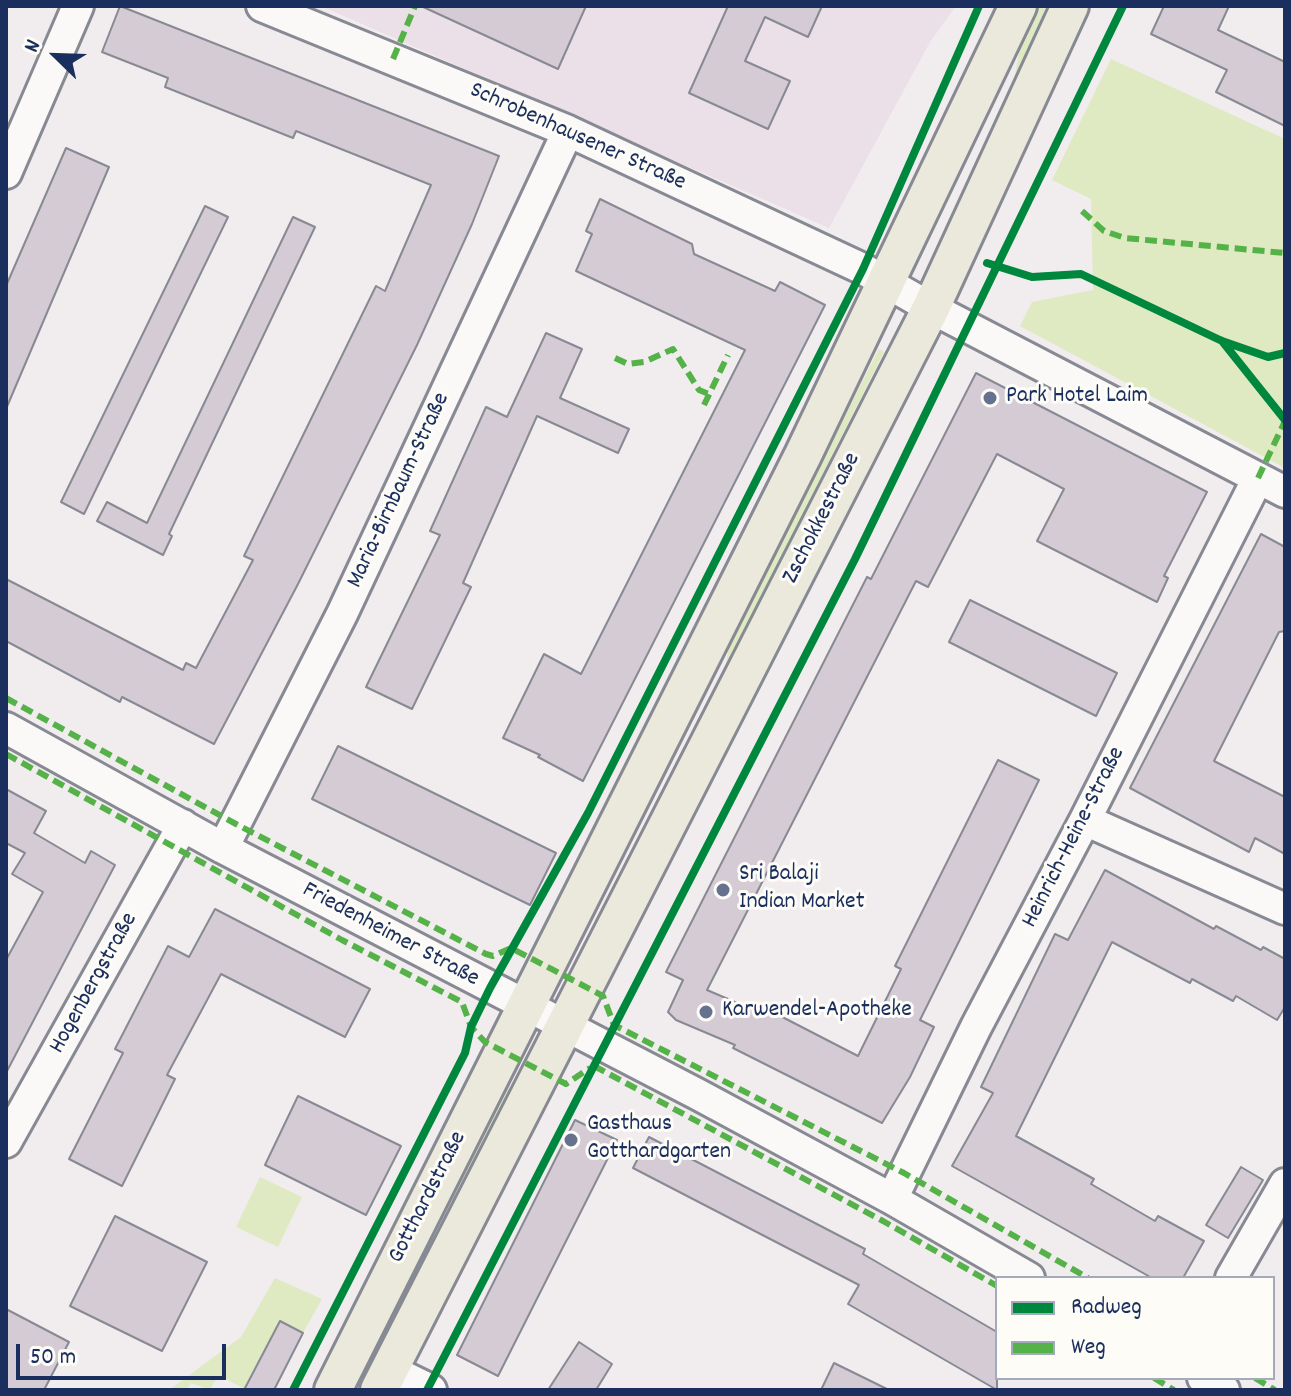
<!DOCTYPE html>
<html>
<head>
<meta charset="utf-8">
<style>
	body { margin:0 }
	#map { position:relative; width:1291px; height:1396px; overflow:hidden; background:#f1ecee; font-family:Dekko,sans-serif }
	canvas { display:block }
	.frame { position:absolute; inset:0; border:8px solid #1b2f5e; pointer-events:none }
	.legend { position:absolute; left:995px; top:1276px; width:280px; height:104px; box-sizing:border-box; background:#fdfcf7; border:2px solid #a3aaba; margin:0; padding:10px 14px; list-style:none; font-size:24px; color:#1b2f5e }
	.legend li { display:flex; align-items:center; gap:16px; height:40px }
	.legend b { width:40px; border:2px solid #a3aaba }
	.north { position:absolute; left:16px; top:16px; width:80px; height:80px; -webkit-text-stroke:6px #fdfcf7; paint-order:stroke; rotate:293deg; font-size:22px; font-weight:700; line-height:32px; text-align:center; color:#1b2f5e }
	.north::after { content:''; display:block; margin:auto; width:28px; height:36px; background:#1b2f5e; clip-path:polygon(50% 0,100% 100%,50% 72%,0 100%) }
	.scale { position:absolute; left:16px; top:1344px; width:210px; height:36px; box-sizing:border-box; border:4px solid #1b2f5e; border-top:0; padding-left:10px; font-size:24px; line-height:28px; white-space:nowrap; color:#1b2f5e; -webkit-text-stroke:6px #fdfcf7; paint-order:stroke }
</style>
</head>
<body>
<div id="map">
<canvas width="1291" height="1396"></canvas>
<div class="frame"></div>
<ul class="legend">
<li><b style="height:10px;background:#00873e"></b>Radweg</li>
<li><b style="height:10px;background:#55b248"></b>Weg</li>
</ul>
<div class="north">N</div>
<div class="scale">50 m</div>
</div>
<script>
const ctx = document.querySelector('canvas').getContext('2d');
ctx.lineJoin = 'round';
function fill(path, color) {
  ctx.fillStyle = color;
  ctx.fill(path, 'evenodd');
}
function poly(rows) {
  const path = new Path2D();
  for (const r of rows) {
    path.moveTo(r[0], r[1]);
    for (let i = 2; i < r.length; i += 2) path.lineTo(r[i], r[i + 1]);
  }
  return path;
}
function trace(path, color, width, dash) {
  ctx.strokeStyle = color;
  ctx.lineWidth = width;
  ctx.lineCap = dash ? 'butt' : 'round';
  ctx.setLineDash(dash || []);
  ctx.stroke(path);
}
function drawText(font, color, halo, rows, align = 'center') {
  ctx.font = font + ' Dekko,sans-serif';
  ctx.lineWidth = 6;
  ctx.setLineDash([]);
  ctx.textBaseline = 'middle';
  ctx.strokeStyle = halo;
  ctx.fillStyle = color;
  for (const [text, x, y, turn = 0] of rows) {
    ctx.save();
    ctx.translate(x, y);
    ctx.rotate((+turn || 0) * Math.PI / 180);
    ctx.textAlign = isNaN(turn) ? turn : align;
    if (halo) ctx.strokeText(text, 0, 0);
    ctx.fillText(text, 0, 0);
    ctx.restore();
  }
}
const built = poly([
	[321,6,956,6,930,42,829,228]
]);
const green = poly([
	[1036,6,1046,6,1034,36,1026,83,955,232,945,227,1014,81,1021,40],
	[1111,59,1285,139,1285,468,1020,326,1032,302,1093,290,1091,199,1052,180],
	[879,349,884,352,806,507,799,544,724,676,730,640],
	[502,1082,510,1087,378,1347,375,1373,366,1390,349,1390],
	[260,1177,302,1197,278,1247,236,1227],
	[275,1278,322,1299,303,1333,245,1389,218,1375,210,1390,191,1383,187,1390,169,1390,241,1337]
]);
const building = poly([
	[120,6,499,156,472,224,417,345,298,584,214,744,122,697,120,702,6,641,6,579,183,670,186,663,196,668,253,560,244,556,376,286,385,291,431,185,296,131,293,138,165,87,168,78,102,52,120,6],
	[421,6,586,6,558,69,421,6],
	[728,6,822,6,808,37,765,17,745,61,790,81,768,129,689,93,728,6],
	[1164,6,1229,6,1218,30,1285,62,1285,126,1216,92,1227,70,1151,34,1164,6],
	[66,148,109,167,6,409,6,286,66,148],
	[600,199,692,244,694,254,775,291,780,282,825,305,583,781,538,757,540,755,503,738,544,654,581,674,745,350,576,271,592,234,586,231,600,199],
	[205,206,228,217,84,514,61,502,205,206],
	[293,217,315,227,169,534,172,536,163,555,97,521,107,502,147,523,293,217],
	[546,333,582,349,560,398,629,429,618,453,537,416,463,583,471,587,412,709,366,687,440,535,430,531,486,407,507,417,546,333],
	[976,373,1207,492,1164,576,1168,578,1157,602,1037,541,1064,489,997,454,928,587,916,581,707,990,756,1011,759,1005,858,1056,901,969,895,966,998,760,1039,780,920,1020,934,1027,910,1077,882,1123,733,1048,735,1045,676,1020,668,1012,683,980,666,972,867,577,871,579,976,373],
	[1261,534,1285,547,1285,631,1279,632,1214,761,1285,797,1285,854,1255,838,1249,852,1130,788,1261,534],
	[970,600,1117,673,1096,716,949,642,970,600],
	[338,746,556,853,530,905,312,799,338,746],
	[6,789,46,811,34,833,85,863,91,851,115,865,6,1073,6,960,43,892,12,874,25,853,6,843,6,789],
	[1105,870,1214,929,1216,926,1261,950,1263,947,1285,959,1285,1007,1277,1020,1236,996,1233,1001,1192,979,1190,983,1112,942,1016,1136,1094,1179,1091,1184,1155,1221,1158,1216,1204,1241,1183,1278,1152,1278,952,1166,993,1093,981,1087,1055,934,1068,940,1105,870],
	[215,909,370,989,345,1037,221,974,167,1075,175,1079,122,1186,69,1159,123,1053,115,1049,168,946,189,957,215,909],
	[298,1096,401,1146,366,1215,265,1165,298,1096],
	[575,1120,617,1140,498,1376,457,1355,575,1120],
	[649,1137,865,1249,863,1254,997,1332,997,1390,848,1304,859,1285,633,1168,649,1137],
	[1241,1167,1263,1180,1228,1238,1206,1225,1241,1167],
	[115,1216,207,1262,162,1351,70,1306,115,1216],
	[6,1309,69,1342,44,1390,6,1390,6,1309],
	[280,1321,303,1333,274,1390,244,1390,280,1321],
	[579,1342,612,1364,596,1390,548,1390,579,1342],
	[834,1363,889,1390,821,1390,834,1363]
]);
const minor = poly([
	[262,6,568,131,863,269,931,308,1285,492],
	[6,173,78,6],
	[6,728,223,848,699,1095,892,1199,1029,1278],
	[1085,820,1285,909],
	[223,848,342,614,568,131],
	[6,1142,183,825],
	[892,1199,976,1027,1085,820,1258,478],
	[1231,1278,1285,1184],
	[390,1370,431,1390],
	[1203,1378,1224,1390]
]);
const major = poly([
	[333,1390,803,455,1018,6],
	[379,1390,931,308,1070,6]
]);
const quiet = poly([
	[393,59,415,6],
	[1082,211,1104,231,1125,238,1285,253],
	[615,358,628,364,644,362,673,349,699,390,709,394],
	[704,405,728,355],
	[1258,478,1285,421],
	[6,698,236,824,486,954,493,956,511,948,565,976,603,996,614,1025,904,1173,1088,1278],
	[6,754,342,940,462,1002,471,1027,485,1042,566,1084,590,1068],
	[594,1066,883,1221,997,1286],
	[1154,1378,1174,1390],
	[1255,1378,1275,1390]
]);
const cycleway = poly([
	[987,263,1032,277,1081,274,1222,341,1268,357,1285,353],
	[1222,341,1285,420],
	[293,1390,465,1053,471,1027,490,988,588,813,863,269,979,6],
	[427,1390,855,559,1123,6]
]);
const markers = [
	[990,398,8,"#667190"],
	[723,890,8,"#667190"],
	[706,1012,8,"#667190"],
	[571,1140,8,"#667190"]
];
const streetNames = [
	["Schrobenhausener Straße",577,138,24],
	["Maria-Birnbaum-Straße",400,491,-65],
	["Zschokkestraße",823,519,-63],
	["Heinrich-Heine-Straße",1075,838,-63],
	["Friedenheimer Straße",390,936,28],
	["Hogenbergstraße",95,984,-61],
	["Gotthardstraße",429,1198,-63]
];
const poiNames = [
	["Park Hotel Laim",1006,398],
	["Sri Balaji",739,876],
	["Indian Market",739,904],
	["Karwendel-Apotheke",722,1012],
	["Gasthaus",587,1126],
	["Gotthardgarten",587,1154]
];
fill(built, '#ebdfe8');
fill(green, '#dfeac2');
fill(building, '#d4cbd4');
trace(building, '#878993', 2);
trace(minor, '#878993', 36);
trace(major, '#878993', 42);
trace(minor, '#faf9f7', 30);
trace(major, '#ebe8dc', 36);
trace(quiet, '#55b248', 6, [12, 6]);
trace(cycleway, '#00873e', 8);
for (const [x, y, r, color] of markers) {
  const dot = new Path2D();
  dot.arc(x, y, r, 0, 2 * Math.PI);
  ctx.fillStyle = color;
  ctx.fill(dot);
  trace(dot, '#fdfcf7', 3);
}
drawText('24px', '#1b2f5e', '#fdfcf7', streetNames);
drawText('24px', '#1b2f5e', '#fdfcf7', poiNames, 'left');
</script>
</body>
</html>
